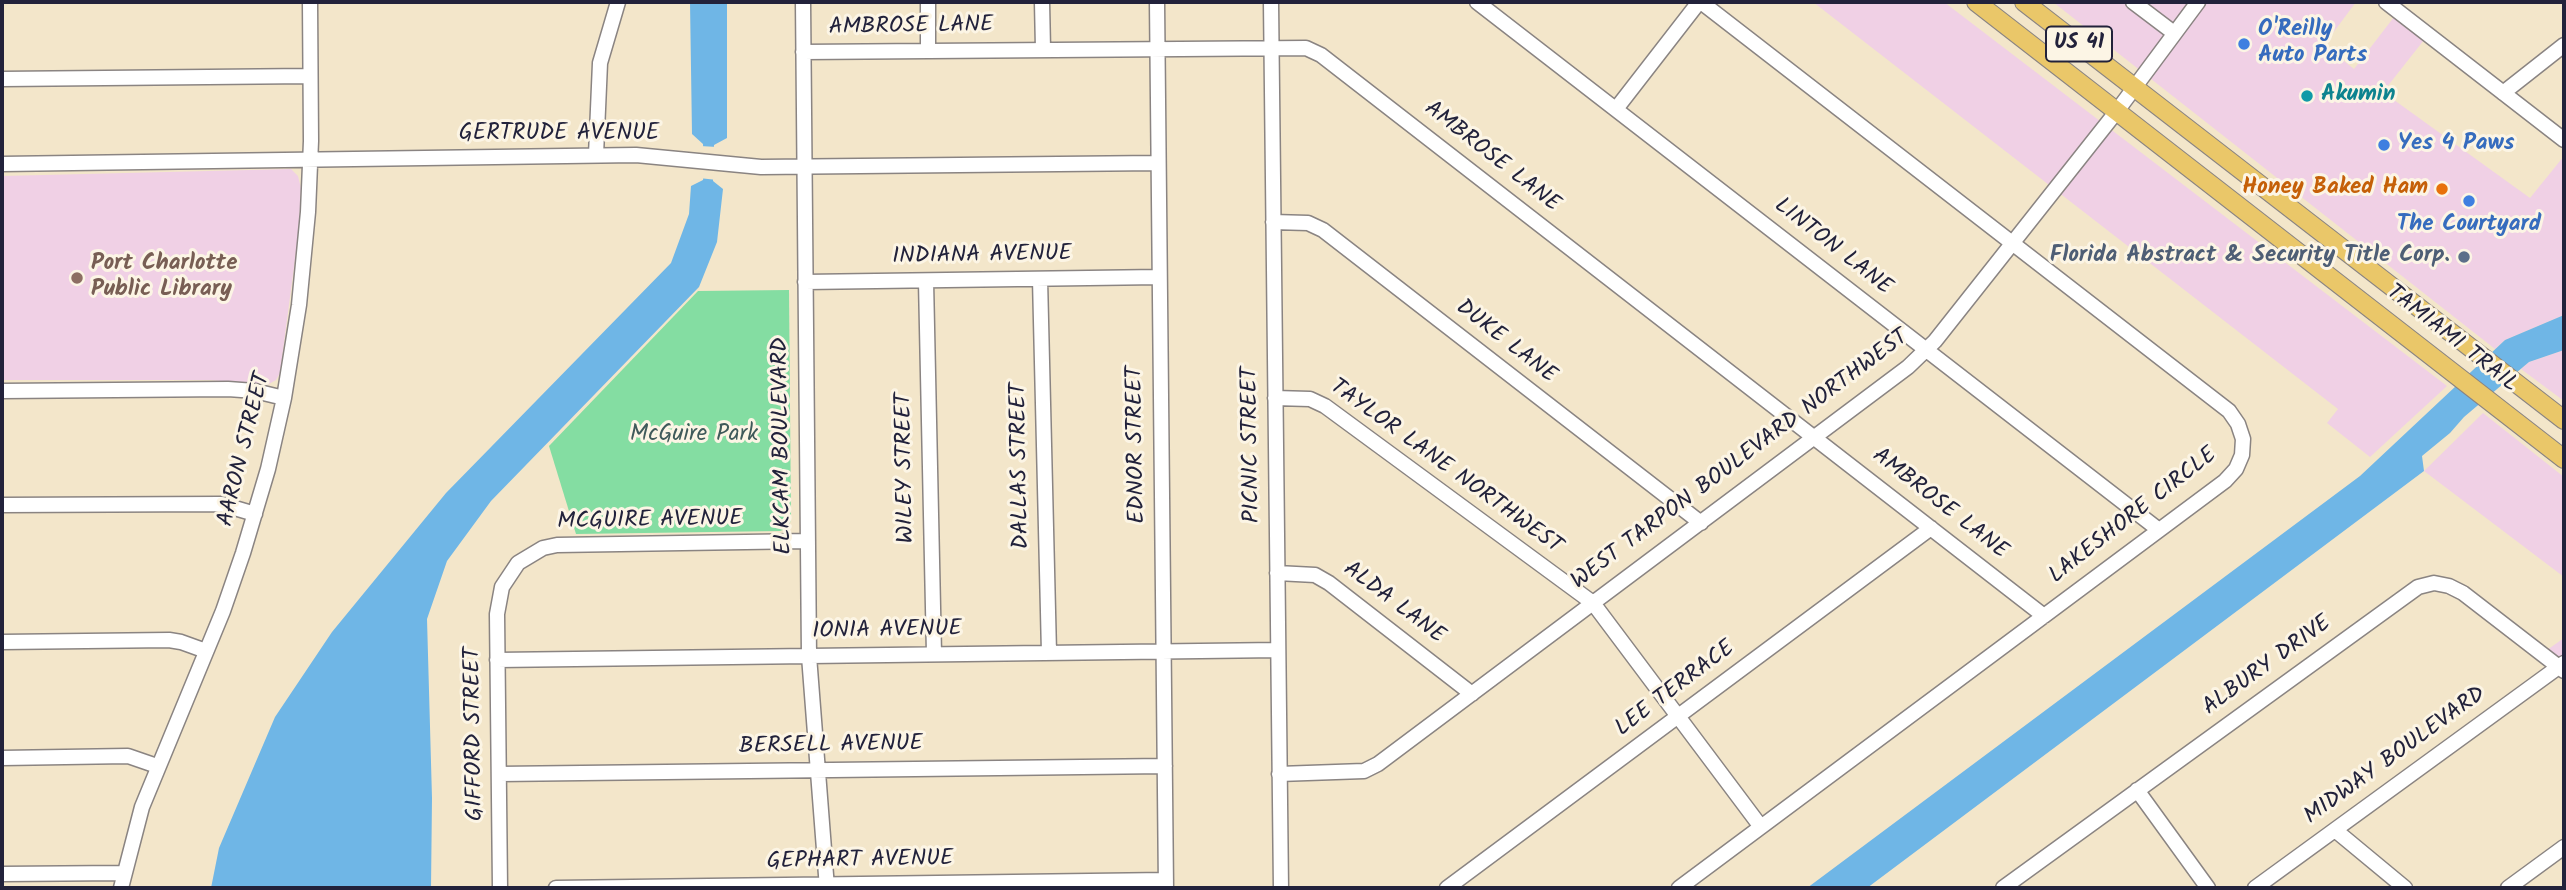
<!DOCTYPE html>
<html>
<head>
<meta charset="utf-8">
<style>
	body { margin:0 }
	#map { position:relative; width:2566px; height:890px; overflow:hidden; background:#f3e6ca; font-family:Kalam,sans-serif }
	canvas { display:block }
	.frame { position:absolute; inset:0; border:4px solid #22223b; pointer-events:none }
</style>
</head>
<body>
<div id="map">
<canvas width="2566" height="890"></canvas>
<div class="frame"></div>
</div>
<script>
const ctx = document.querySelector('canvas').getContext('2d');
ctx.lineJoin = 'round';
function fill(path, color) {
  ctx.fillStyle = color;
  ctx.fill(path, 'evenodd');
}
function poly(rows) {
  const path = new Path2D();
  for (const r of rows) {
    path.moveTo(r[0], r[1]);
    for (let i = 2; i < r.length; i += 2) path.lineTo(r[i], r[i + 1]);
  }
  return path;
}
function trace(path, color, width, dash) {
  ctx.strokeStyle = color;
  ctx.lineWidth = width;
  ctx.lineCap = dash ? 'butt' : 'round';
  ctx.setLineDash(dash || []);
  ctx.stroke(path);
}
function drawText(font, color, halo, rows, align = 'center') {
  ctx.font = font + ' Kalam,sans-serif';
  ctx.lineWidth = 6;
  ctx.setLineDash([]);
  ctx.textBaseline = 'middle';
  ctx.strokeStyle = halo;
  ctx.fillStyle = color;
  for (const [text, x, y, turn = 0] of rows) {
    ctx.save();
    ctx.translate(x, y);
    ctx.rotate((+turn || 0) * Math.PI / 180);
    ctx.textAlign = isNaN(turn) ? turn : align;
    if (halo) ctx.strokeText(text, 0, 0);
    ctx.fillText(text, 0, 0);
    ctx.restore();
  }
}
const built = poly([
	[1813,2,1944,2,2447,386,2370,457,2327,423,2338,409],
	[2053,2,2356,2,2324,45,2354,69,2394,17,2424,40,2383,92,2530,198,2564,156,2564,315,2505,340,2495,349],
	[291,169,298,176,301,188,299,229,280,373,276,380,267,385,258,385,210,380,2,380,2,176],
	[2564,350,2564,401,2521,369,2529,362],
	[2483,413,2564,477,2564,577,2424,471],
	[2564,638,2564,679,2537,657]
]);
const green = poly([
	[789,290,791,520,788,528,780,531,576,534,549,446,698,291]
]);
const water = poly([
	[690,2,727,2,727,138,714,145,713,181,723,189,717,242,699,287,491,501,447,561,427,619,432,798,431,888,211,888,219,848,275,717,332,632,446,493,671,263,689,214,691,186,703,180,704,172,703,144,692,134],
	[2564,315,2564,350,2529,362,2464,417,2450,433,2422,456,2424,471,1867,888,1807,888,2360,476,2505,340]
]);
const pier = poly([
	[700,146,717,147,717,180,699,178]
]);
const minor = poly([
	[803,2,809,656,827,888],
	[928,2,928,51],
	[1042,2,1043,49],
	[1157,2,1166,888],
	[1271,2,1281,888],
	[1477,2,2159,530],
	[2133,2,2174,33],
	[2386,2,2564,140],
	[803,52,1306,48,1321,55,2044,616],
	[2,79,310,76],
	[2503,93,2564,45],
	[1616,109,1699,2],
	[596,155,600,63,618,2],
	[2,164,636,155,761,167,1158,163],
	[1273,222,1308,223,1323,230,1701,523],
	[1040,279,1049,653],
	[926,281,934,654],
	[805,282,1159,277],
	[2,391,228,389,255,391,284,398],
	[1275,398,1310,399,1325,406,1593,603,1761,827],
	[2,505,221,504,255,514],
	[1277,573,1315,575,1329,583,1472,694],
	[2,642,169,640,181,642,206,651],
	[497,660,1278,650],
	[2,758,128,756,157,766],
	[499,774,1165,766],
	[1279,774,1364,771,1378,764,1908,367,1935,341,2117,111,2198,2],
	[2137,790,2208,888],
	[2335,830,2405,888],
	[2,874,123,873],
	[121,888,142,807,223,611,243,553,268,469,284,398,299,305,308,212,311,141,310,2],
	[500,888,497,614,502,587,518,563,543,548,557,545,808,541],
	[556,888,1166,880],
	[1447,888,1931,528],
	[1679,888,2225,481,2236,469,2242,455,2243,439,2238,424,2229,411,1701,2],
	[2003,888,2418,587,2434,583,2449,586,2463,593,2564,671],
	[2255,888,2564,663],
	[2508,888,2564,847]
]);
const major = poly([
	[1976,2,2564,459],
	[2024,2,2564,420]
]);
const markers = [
	[2244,44,7,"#3f7fe0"],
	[2307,96,7,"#0f9aa8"],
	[2384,145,7,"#3f7fe0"],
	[2442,189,7,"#e8710a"],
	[2469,201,7,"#3f7fe0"],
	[2464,257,7,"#5c6f8a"],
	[77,278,7,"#8d6e63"]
];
const shields = [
	[2079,44,66]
];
const shieldNames = [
	["US 41",2079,44]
];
const streetNames = [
	["AMBROSE LANE",911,28,-1],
	["GERTRUDE AVENUE",559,135],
	["AMBROSE LANE",1491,158,38],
	["LINTON LANE",1832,248,38],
	["INDIANA AVENUE",982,257,-1],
	["TAMIAMI TRAIL",2451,340,38],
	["DUKE LANE",1505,343,38],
	["EDNOR STREET",1138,445,-91],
	["PICNIC STREET",1253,445,-91],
	["ELKCAM BOULEVARD",784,446,-91],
	["AARON STREET",246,450,-76],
	["WEST TARPON BOULEVARD NORTHWEST",1741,461,-37],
	["DALLAS STREET",1022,466,-91],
	["WILEY STREET",907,468,-91],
	["TAYLOR LANE NORTHWEST",1445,468,36],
	["AMBROSE LANE",1939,505,38],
	["LAKESHORE CIRCLE",2134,517,-38],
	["MCGUIRE AVENUE",650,522,-1],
	["ALDA LANE",1393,604,37],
	["IONIA AVENUE",887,632,-1],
	["ALBURY DRIVE",2268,667,-36],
	["LEE TERRACE",1676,690,-37],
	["GIFFORD STREET",476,734,-91],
	["BERSELL AVENUE",831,747,-1],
	["MIDWAY BOULEVARD",2396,757,-36],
	["GEPHART AVENUE",860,862,-1]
];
const shopNames = [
	["O'Reilly",2258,31],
	["Auto Parts",2258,57],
	["Yes 4 Paws",2398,145],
	["The Courtyard",2469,226,"center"]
];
const cultureNames = [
	["Akumin",2321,96]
];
const foodNames = [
	["Honey Baked Ham",2428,189]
];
const serviceNames = [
	["Florida Abstract & Security Title Corp.",2450,257]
];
const educationNames = [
	["Port Charlotte",91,265],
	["Public Library",91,291]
];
const parkNames = [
	["McGuire Park",694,436]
];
fill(built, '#f0d0e5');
fill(green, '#84dda2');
fill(water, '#6fb6e6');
fill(pier, '#f3e6ca');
trace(minor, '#8a8482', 17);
trace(major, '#8a8482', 20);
trace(minor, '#fff', 14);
trace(major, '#eac769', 18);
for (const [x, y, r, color] of markers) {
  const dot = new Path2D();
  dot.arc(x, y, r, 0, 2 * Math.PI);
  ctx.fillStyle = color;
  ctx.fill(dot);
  trace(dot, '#fcf5e5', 2.5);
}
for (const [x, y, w] of shields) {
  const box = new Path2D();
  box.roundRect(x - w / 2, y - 17.5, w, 35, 5);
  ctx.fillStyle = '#fcf5e5';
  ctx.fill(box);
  trace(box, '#22223b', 2);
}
drawText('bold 21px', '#22223b', null, shieldNames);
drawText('23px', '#22223b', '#fcf5e5', streetNames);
drawText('bold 23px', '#366cbe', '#fcf5e5', shopNames, 'left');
drawText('bold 23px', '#0d838f', '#fcf5e5', cultureNames, 'left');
drawText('bold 23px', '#c56008', '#fcf5e5', foodNames, 'right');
drawText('bold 23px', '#4e5e75', '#fcf5e5', serviceNames, 'right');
drawText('bold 23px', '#785e54', '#fcf5e5', educationNames, 'left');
drawText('23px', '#3f5a5a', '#fcf5e5', parkNames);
</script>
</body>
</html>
